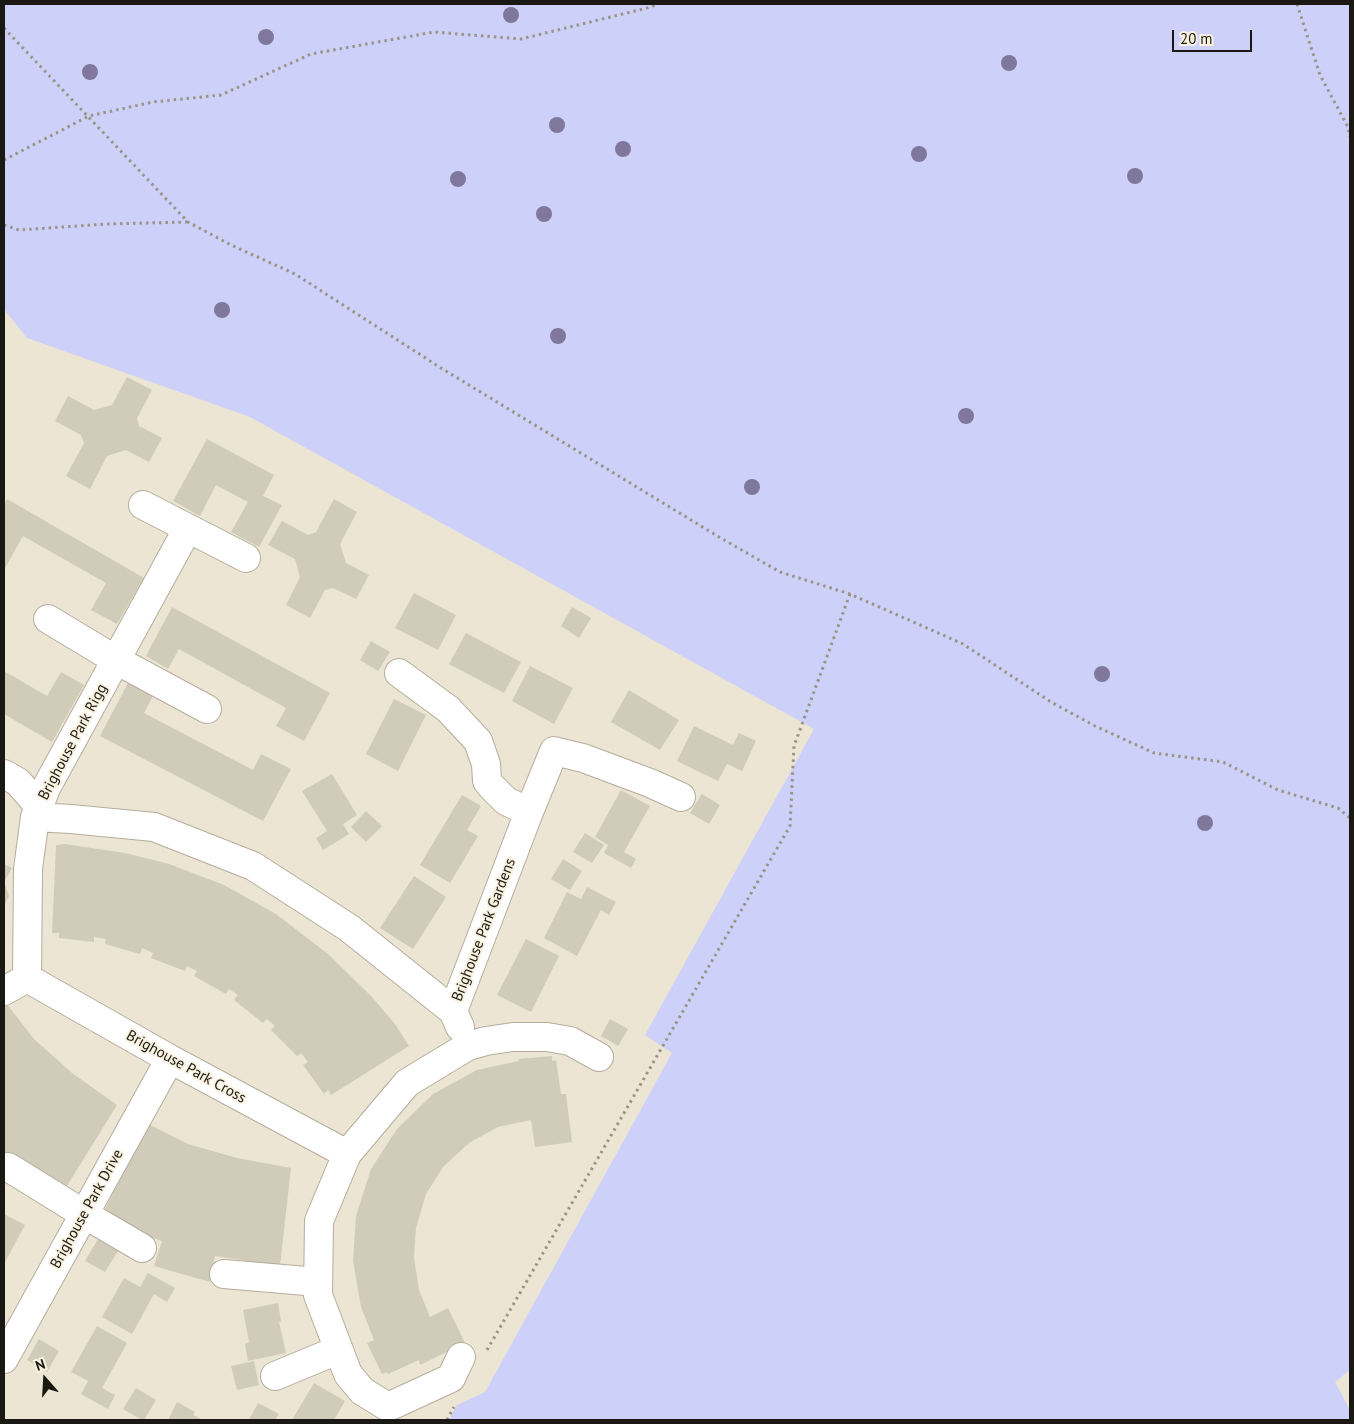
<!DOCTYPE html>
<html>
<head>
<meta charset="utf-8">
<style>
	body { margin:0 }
	#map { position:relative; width:1354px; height:1424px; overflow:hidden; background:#ece5d3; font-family:"PT Sans",sans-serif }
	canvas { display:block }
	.frame { position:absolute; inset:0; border:5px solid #1a1812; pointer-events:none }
	.north { position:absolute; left:20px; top:1354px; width:50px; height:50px; -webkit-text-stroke:4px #f9f2e0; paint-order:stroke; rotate:341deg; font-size:14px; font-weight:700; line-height:20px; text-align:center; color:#1a1812 }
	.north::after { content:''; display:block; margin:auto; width:18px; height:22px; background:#1a1812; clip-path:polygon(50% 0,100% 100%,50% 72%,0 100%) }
	.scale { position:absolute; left:1172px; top:30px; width:80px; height:22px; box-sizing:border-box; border:2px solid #1a1812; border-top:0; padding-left:6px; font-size:15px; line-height:18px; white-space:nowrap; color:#1a1812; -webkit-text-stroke:4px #f9f2e0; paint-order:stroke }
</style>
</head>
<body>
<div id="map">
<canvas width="1354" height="1424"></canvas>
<div class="frame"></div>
<div class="north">N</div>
<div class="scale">20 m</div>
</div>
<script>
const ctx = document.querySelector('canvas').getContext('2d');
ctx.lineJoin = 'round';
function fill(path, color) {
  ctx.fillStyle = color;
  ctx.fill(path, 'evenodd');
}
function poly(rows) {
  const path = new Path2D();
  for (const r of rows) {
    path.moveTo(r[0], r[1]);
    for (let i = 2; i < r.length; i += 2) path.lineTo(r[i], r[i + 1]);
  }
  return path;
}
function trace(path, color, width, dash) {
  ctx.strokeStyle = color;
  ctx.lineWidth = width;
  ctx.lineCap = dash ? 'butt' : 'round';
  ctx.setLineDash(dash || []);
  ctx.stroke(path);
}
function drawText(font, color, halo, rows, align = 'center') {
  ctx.font = font + ' "PT Sans",sans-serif';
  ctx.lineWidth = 4;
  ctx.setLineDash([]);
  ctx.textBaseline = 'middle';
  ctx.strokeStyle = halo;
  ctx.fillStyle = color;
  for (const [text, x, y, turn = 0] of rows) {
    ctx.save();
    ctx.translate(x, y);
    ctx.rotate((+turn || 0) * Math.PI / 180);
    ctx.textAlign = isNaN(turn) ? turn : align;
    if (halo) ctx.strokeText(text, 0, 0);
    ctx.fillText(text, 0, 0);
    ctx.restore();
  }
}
const green = poly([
	[4,4,1350,4,1350,1370,1335,1382,1350,1410,1350,1420,449,1420,457,1405,485,1392,672,1053,645,1035,814,729,250,417,27,338,4,309]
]);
const building = poly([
	[127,377,152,390,137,418,139,426,162,438,149,462,126,450,107,456,90,489,66,476,84,443,81,435,55,421,68,396,94,410,112,405],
	[207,439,274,475,263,496,282,505,259,547,231,532,248,502,216,485,200,516,173,501],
	[7,499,144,578,117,624,91,610,106,583,23,536,4,570,4,504],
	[334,499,357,512,340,544,346,563,369,575,356,599,333,588,325,590,310,618,286,605,300,577,295,559,268,545,282,521,308,535,316,532],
	[414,593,456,615,438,650,395,628],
	[172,607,330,693,304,741,276,726,286,708,179,649,168,669,146,656],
	[572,607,591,618,579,638,561,626],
	[466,633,521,662,504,693,449,664],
	[371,641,390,652,378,671,360,660],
	[530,666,573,688,554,724,512,701],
	[4,671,47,696,61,672,84,685,52,742,4,714],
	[128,683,153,696,144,713,253,770,261,754,291,769,263,821,100,736],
	[629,690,679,720,660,750,611,722],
	[394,699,426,715,398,771,366,754],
	[694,726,733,745,739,733,756,741,742,771,727,764,718,781,677,761],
	[332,774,357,815,343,824,349,834,323,850,316,838,327,831,302,791],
	[621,790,650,806,624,852,636,859,631,868,604,853,608,845,595,837],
	[702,794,720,805,709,824,690,813],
	[462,795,481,806,467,830,478,836,450,883,420,865],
	[366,811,382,826,366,842,351,827],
	[585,833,604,845,592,863,573,852],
	[65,844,125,853,169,864,224,885,276,914,328,954,372,997,395,1024,409,1046,331,1095,328,1090,324,1094,303,1065,308,1062,301,1053,297,1056,271,1030,275,1026,267,1019,263,1023,234,1000,238,995,229,989,226,994,194,976,197,971,187,966,185,971,151,958,153,953,142,948,140,954,105,944,106,939,94,937,94,942,59,938,59,933,52,933,56,845],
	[563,859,582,871,570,890,551,879],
	[4,864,12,868,4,882,9,896,4,906],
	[414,876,446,897,413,949,380,928],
	[587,887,616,902,609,915,601,910,577,956,544,938,567,892,581,899],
	[526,939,559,956,531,1012,497,995],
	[6,1003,34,1039,72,1073,117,1105,65,1189,10,1152,4,1160,4,1005],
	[610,1019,628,1029,618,1046,601,1036],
	[552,1056,552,1061,556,1060,561,1094,566,1094,572,1142,535,1147,531,1120,498,1127,469,1143,443,1167,426,1194,416,1228,414,1258,419,1290,430,1317,448,1308,465,1343,420,1365,419,1360,388,1374,387,1372,382,1374,367,1343,374,1340,361,1307,353,1261,356,1216,371,1169,397,1129,433,1094,477,1070,519,1061,518,1059],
	[148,1124,188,1144,237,1158,291,1168,280,1266,215,1256,210,1282,154,1266,162,1241,153,1238,103,1213],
	[4,1214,25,1225,4,1264],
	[98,1239,118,1251,105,1272,85,1261],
	[148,1273,175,1288,167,1302,154,1294,132,1334,102,1317,124,1278,140,1287],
	[278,1303,281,1321,279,1322,286,1353,248,1361,245,1344,249,1342,243,1310],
	[97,1326,127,1343,102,1388,115,1395,108,1409,81,1394,88,1381,71,1372],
	[39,1339,59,1351,47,1372,27,1360],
	[254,1361,259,1385,237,1390,231,1366],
	[314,1383,345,1401,334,1420,292,1420],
	[136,1388,156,1400,144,1420,142,1420,123,1409],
	[177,1402,195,1412,193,1415,203,1420,168,1420],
	[258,1403,279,1414,275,1420,249,1420]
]);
const path = poly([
	[1297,4,1320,75,1348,127,1350,137],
	[4,28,188,222,231,245,295,274,441,368,719,537,780,572,850,594,963,644,1051,702,1095,726,1154,753,1223,762,1278,790,1338,808,1350,818],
	[4,160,89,116,153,102,221,95,311,54,434,32,521,39,651,7,657,4],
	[4,225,19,230,106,224,188,222],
	[487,1350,790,826,794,746,850,594],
	[447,1420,454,1407]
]);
const minor = poly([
	[143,505,246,558],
	[48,619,116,660,207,709],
	[399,673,448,709,478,741,486,764,487,781,491,786,506,801,529,812],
	[4,774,18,782,39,806],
	[35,817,71,819,154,827,253,866,349,928,453,1011],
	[27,978,170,1059,347,1154],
	[4,991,27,978,28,869,35,817,46,788,188,528],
	[460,1027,453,1011,529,812,554,751,583,758,650,783,681,797],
	[8,1167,84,1214,142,1248],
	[224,1274,318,1282],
	[461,1357,451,1378,388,1407,362,1391,348,1374,318,1295,319,1221,347,1154,407,1083,468,1046,486,1041,513,1037,547,1037,570,1041,599,1057],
	[4,1359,170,1059],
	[275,1376,338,1350]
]);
const trees = [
	[511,15],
	[266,37],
	[1009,63],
	[90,72],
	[557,125],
	[623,149],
	[919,154],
	[1135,176],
	[458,179],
	[544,214],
	[222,310],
	[558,336],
	[966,416],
	[752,487],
	[1102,674],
	[1205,823]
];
const streetNames = [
	["Brighouse Park Rigg",73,742,-62],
	["Brighouse Park Gardens",484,930,-69],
	["Brighouse Park Cross",186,1067,29],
	["Brighouse Park Drive",87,1209,-61]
];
fill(green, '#cdd1f9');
fill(building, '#d1cbb9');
trace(minor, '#b4ad9d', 30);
trace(path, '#999486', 3, [2.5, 4]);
trace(minor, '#fff', 28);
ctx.fillStyle = '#80779c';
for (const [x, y] of trees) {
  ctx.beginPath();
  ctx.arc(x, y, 8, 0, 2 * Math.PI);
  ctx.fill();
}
drawText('15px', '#1a1812', '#f9f2e0', streetNames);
</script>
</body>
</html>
